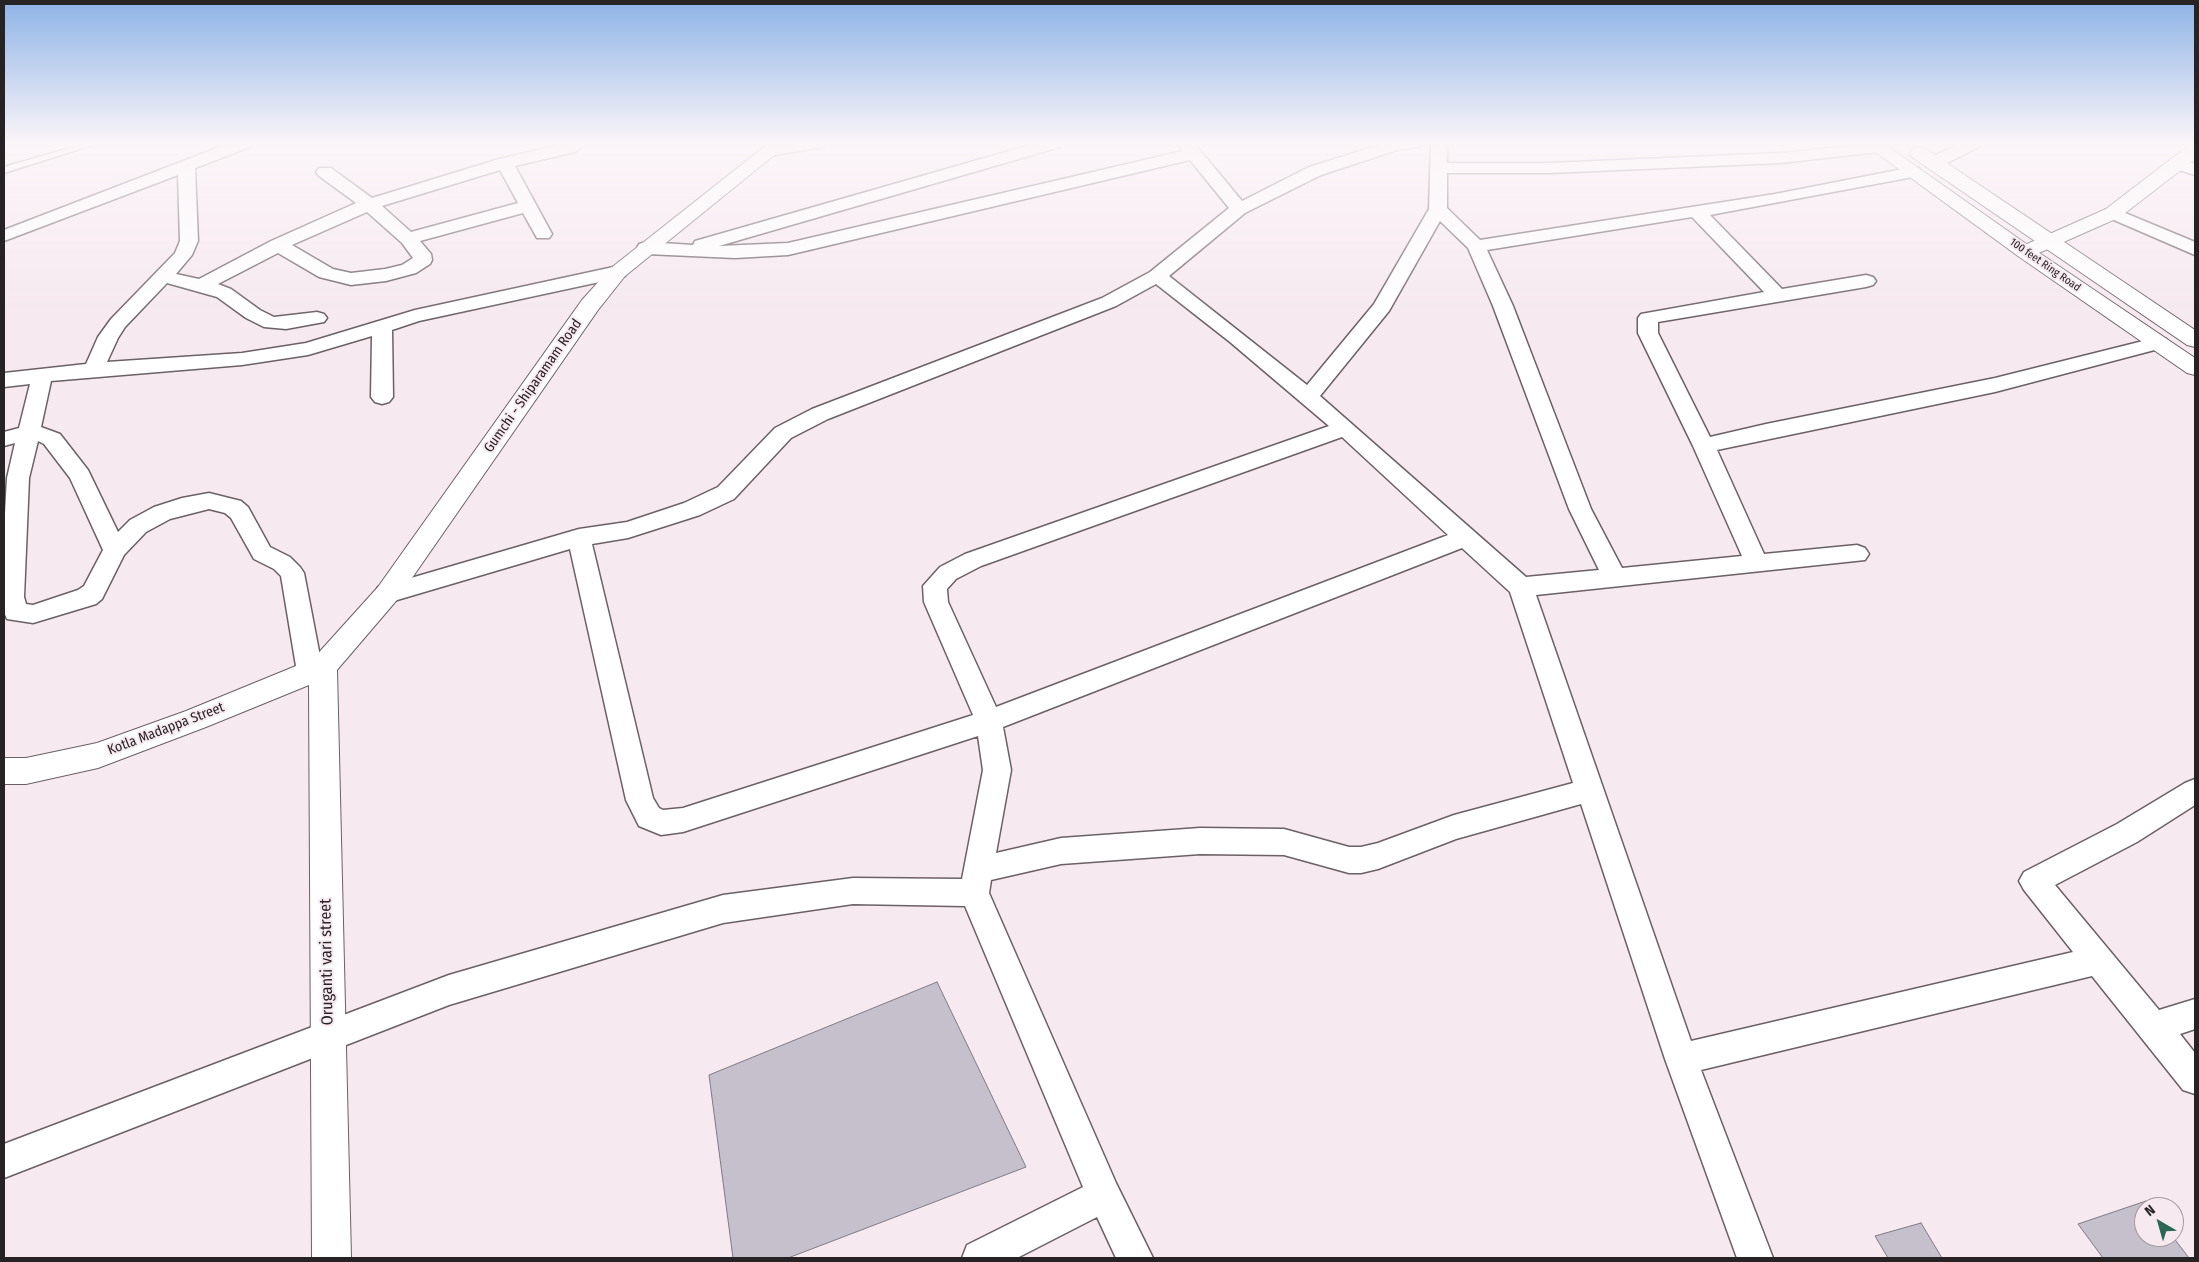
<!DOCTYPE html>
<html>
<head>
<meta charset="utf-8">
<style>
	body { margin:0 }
	#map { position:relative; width:2199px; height:1262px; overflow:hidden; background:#f6e9f0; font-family:"Fira Sans Condensed",sans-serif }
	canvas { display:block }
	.frame { position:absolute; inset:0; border:5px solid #272325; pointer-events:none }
	.north { position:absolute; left:2134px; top:1197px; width:50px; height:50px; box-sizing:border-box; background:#f6e9f0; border:1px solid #a39a9f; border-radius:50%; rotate:322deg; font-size:14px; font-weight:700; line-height:20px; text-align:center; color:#272325 }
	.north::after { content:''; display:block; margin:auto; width:18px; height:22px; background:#2a6855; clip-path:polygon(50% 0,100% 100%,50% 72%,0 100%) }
</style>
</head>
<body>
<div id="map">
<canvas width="2199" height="1262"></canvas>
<div class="frame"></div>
<div class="north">N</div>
</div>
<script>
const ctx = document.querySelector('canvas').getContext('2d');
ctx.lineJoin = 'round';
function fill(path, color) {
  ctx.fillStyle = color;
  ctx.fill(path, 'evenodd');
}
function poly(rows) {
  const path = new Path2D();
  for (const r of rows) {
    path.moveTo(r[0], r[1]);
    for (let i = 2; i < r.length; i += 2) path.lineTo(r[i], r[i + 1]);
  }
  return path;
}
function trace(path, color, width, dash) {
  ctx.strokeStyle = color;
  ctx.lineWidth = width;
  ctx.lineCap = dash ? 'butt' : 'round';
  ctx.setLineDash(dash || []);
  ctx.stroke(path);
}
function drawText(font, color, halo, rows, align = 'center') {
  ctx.font = font + ' "Fira Sans Condensed",sans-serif';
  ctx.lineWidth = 4;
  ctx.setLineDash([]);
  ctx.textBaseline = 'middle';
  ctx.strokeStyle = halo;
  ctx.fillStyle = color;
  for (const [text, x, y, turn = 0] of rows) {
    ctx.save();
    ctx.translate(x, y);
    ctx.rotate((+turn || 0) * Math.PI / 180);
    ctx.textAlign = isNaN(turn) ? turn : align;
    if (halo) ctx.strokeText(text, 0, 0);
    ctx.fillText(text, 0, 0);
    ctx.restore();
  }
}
const building = poly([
	[937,982,1026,1167,788,1258,733,1258,709,1075,937,982],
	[2146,1201,2151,1207,2144,1207,2144,1237,2173,1237,2189,1258,2103,1258,2078,1224,2146,1201],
	[1921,1223,1942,1258,1888,1258,1875,1236,1921,1223]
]);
const lane = poly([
	[87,143,99,143,4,173,4,167,87,143]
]);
const street = poly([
	[230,143,252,143,250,147,195,168,198,241,192,255,176,274,199,279,271,241,356,203,319,176,316,172,319,168,331,168,372,198,499,159,567,143,588,143,575,152,515,166,552,234,549,238,537,238,523,213,420,241,431,254,432,260,430,264,416,273,386,281,351,285,319,277,278,253,218,284,231,289,260,310,274,317,317,312,324,314,327,318,324,322,286,329,264,327,246,318,217,297,167,283,125,327,118,338,107,362,242,353,306,343,415,310,618,266,625,268,627,272,625,276,618,278,419,321,392,330,393,397,389,402,382,404,375,402,371,397,372,336,308,355,242,365,51,381,41,427,60,434,88,470,118,532,130,520,154,507,182,498,209,493,241,501,248,507,270,547,290,557,300,567,304,573,323,672,319,679,310,682,301,679,297,672,281,576,274,569,254,559,231,518,225,513,209,509,170,519,146,532,124,555,102,599,96,604,33,623,7,619,4,612,4,530,7,478,15,443,4,446,4,432,19,428,30,384,4,387,4,373,86,364,98,337,111,319,175,253,180,241,178,175,4,241,4,230,230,143],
	[500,170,518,203,411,232,382,206,500,170],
	[367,212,402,243,413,258,402,265,385,269,351,273,333,269,292,245,367,212],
	[38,441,44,444,70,478,103,550,84,586,78,590,33,605,26,604,24,597,29,478,38,441],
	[789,143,825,143,823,147,769,156,763,155,761,151,763,147,789,143],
	[1037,143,1062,143,1060,147,719,246,788,243,1183,151,1177,143,1194,143,1242,201,1309,167,1385,143,1421,143,1419,147,1397,150,1321,175,1245,213,1169,276,1307,385,1374,304,1429,209,1431,143,1447,143,1447,163,1550,163,1781,153,1882,143,1887,147,1885,151,1879,152,1781,163,1550,173,1447,173,1447,208,1480,240,1775,194,1913,167,1919,168,1922,172,1919,176,1913,177,1710,215,1782,289,1866,275,1873,277,1876,281,1873,285,1866,287,1658,322,1658,333,1710,437,1766,424,1995,378,2159,337,2166,339,2169,343,2166,347,1995,392,1717,450,1764,554,1857,545,1865,548,1869,554,1865,560,1536,595,1691,1041,2073,952,2024,890,2019,881,2024,872,2117,824,2185,783,2195,779,2195,805,2137,842,2055,885,2159,1010,2195,999,2195,1029,2180,1034,2195,1053,2195,1094,2183,1090,2092,976,1701,1070,1773,1258,1737,1258,1665,1059,1581,804,1456,839,1378,869,1361,873,1349,873,1284,855,1200,854,1061,864,991,880,989,893,1116,1183,1153,1258,1116,1258,1097,1217,1017,1258,962,1258,967,1245,1083,1187,965,906,853,904,723,923,449,1005,4,1178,4,1144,449,975,723,895,853,878,962,879,983,770,978,736,683,832,661,835,639,826,626,800,570,549,387,603,378,601,375,594,378,587,387,585,579,529,627,522,684,503,718,487,775,428,812,409,1102,298,1150,272,1229,208,1190,160,788,255,735,258,646,254,639,252,637,248,639,244,646,242,693,245,695,241,1037,143],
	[1692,217,1764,292,1641,314,1638,318,1638,333,1693,446,1742,556,1622,568,1591,509,1513,306,1487,250,1692,217],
	[1440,221,1468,248,1493,306,1569,509,1599,570,1526,577,1320,396,1389,311,1440,221],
	[1156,284,1230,342,1329,426,965,554,940,567,923,586,924,602,973,715,683,808,663,810,659,808,653,798,592,544,628,538,700,515,734,499,791,438,828,419,1116,306,1156,284],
	[1342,437,1448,535,996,707,948,602,947,589,956,579,981,566,1342,437],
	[1462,548,1510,592,1573,783,1454,815,1378,843,1361,847,1349,847,1284,829,1200,828,1061,838,996,853,1011,770,1003,727,1462,548],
	[1961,143,1981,143,1979,147,1939,167,1933,168,1927,167,1924,163,1927,159,1961,143],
	[2179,159,2195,164,2195,175,2173,168,2170,164,2173,160,2179,159],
	[2113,208,2195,242,2195,255,2107,217,2104,213,2107,209,2113,208]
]);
const secondary = poly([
	[769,143,789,143,625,276,598,310,396,601,337,670,351,1258,312,1258,309,685,206,727,98,768,26,784,4,784,4,758,26,758,97,743,186,711,313,659,378,587,582,300,611,268,769,143],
	[2195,144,2195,159,2120,217,2032,256,2025,258,2018,256,2015,252,2018,248,2106,209,2188,146,2195,144]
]);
const primary = poly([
	[1863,143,1883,143,2032,248,2195,358,2195,375,2187,373,2018,256,1863,143],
	[1919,147,1926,149,2195,330,2195,347,2187,345,1912,157,1910,153,1912,149,1919,147]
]);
const farStreetnames = [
	["100 feet Ring Road",2045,265,35]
];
const streetNames = [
	["Gumchi - Shiparamam Road",533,386,-55],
	["Kotla Madappa Street",166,729,-21]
];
const nearStreetnames = [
	["Oruganti vari street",327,962,-91]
];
fill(building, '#c5c0cb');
trace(building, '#7f7a84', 1);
trace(lane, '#6b6066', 3);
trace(street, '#6b6066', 3);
trace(secondary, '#6b6066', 2);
trace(primary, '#6b6066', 2);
fill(lane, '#fff');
fill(street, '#fff');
fill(secondary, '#fff');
fill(primary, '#fff');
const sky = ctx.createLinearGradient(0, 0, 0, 319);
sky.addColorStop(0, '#8eb3e6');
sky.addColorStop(0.45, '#fbf5f8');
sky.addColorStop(1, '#fbf5f800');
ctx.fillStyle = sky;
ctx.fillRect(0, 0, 2199, 319);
drawText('11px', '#272325', '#f6e9f0', farStreetnames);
drawText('14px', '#272325', '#f6e9f0', streetNames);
drawText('16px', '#272325', '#f6e9f0', nearStreetnames);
</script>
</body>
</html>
